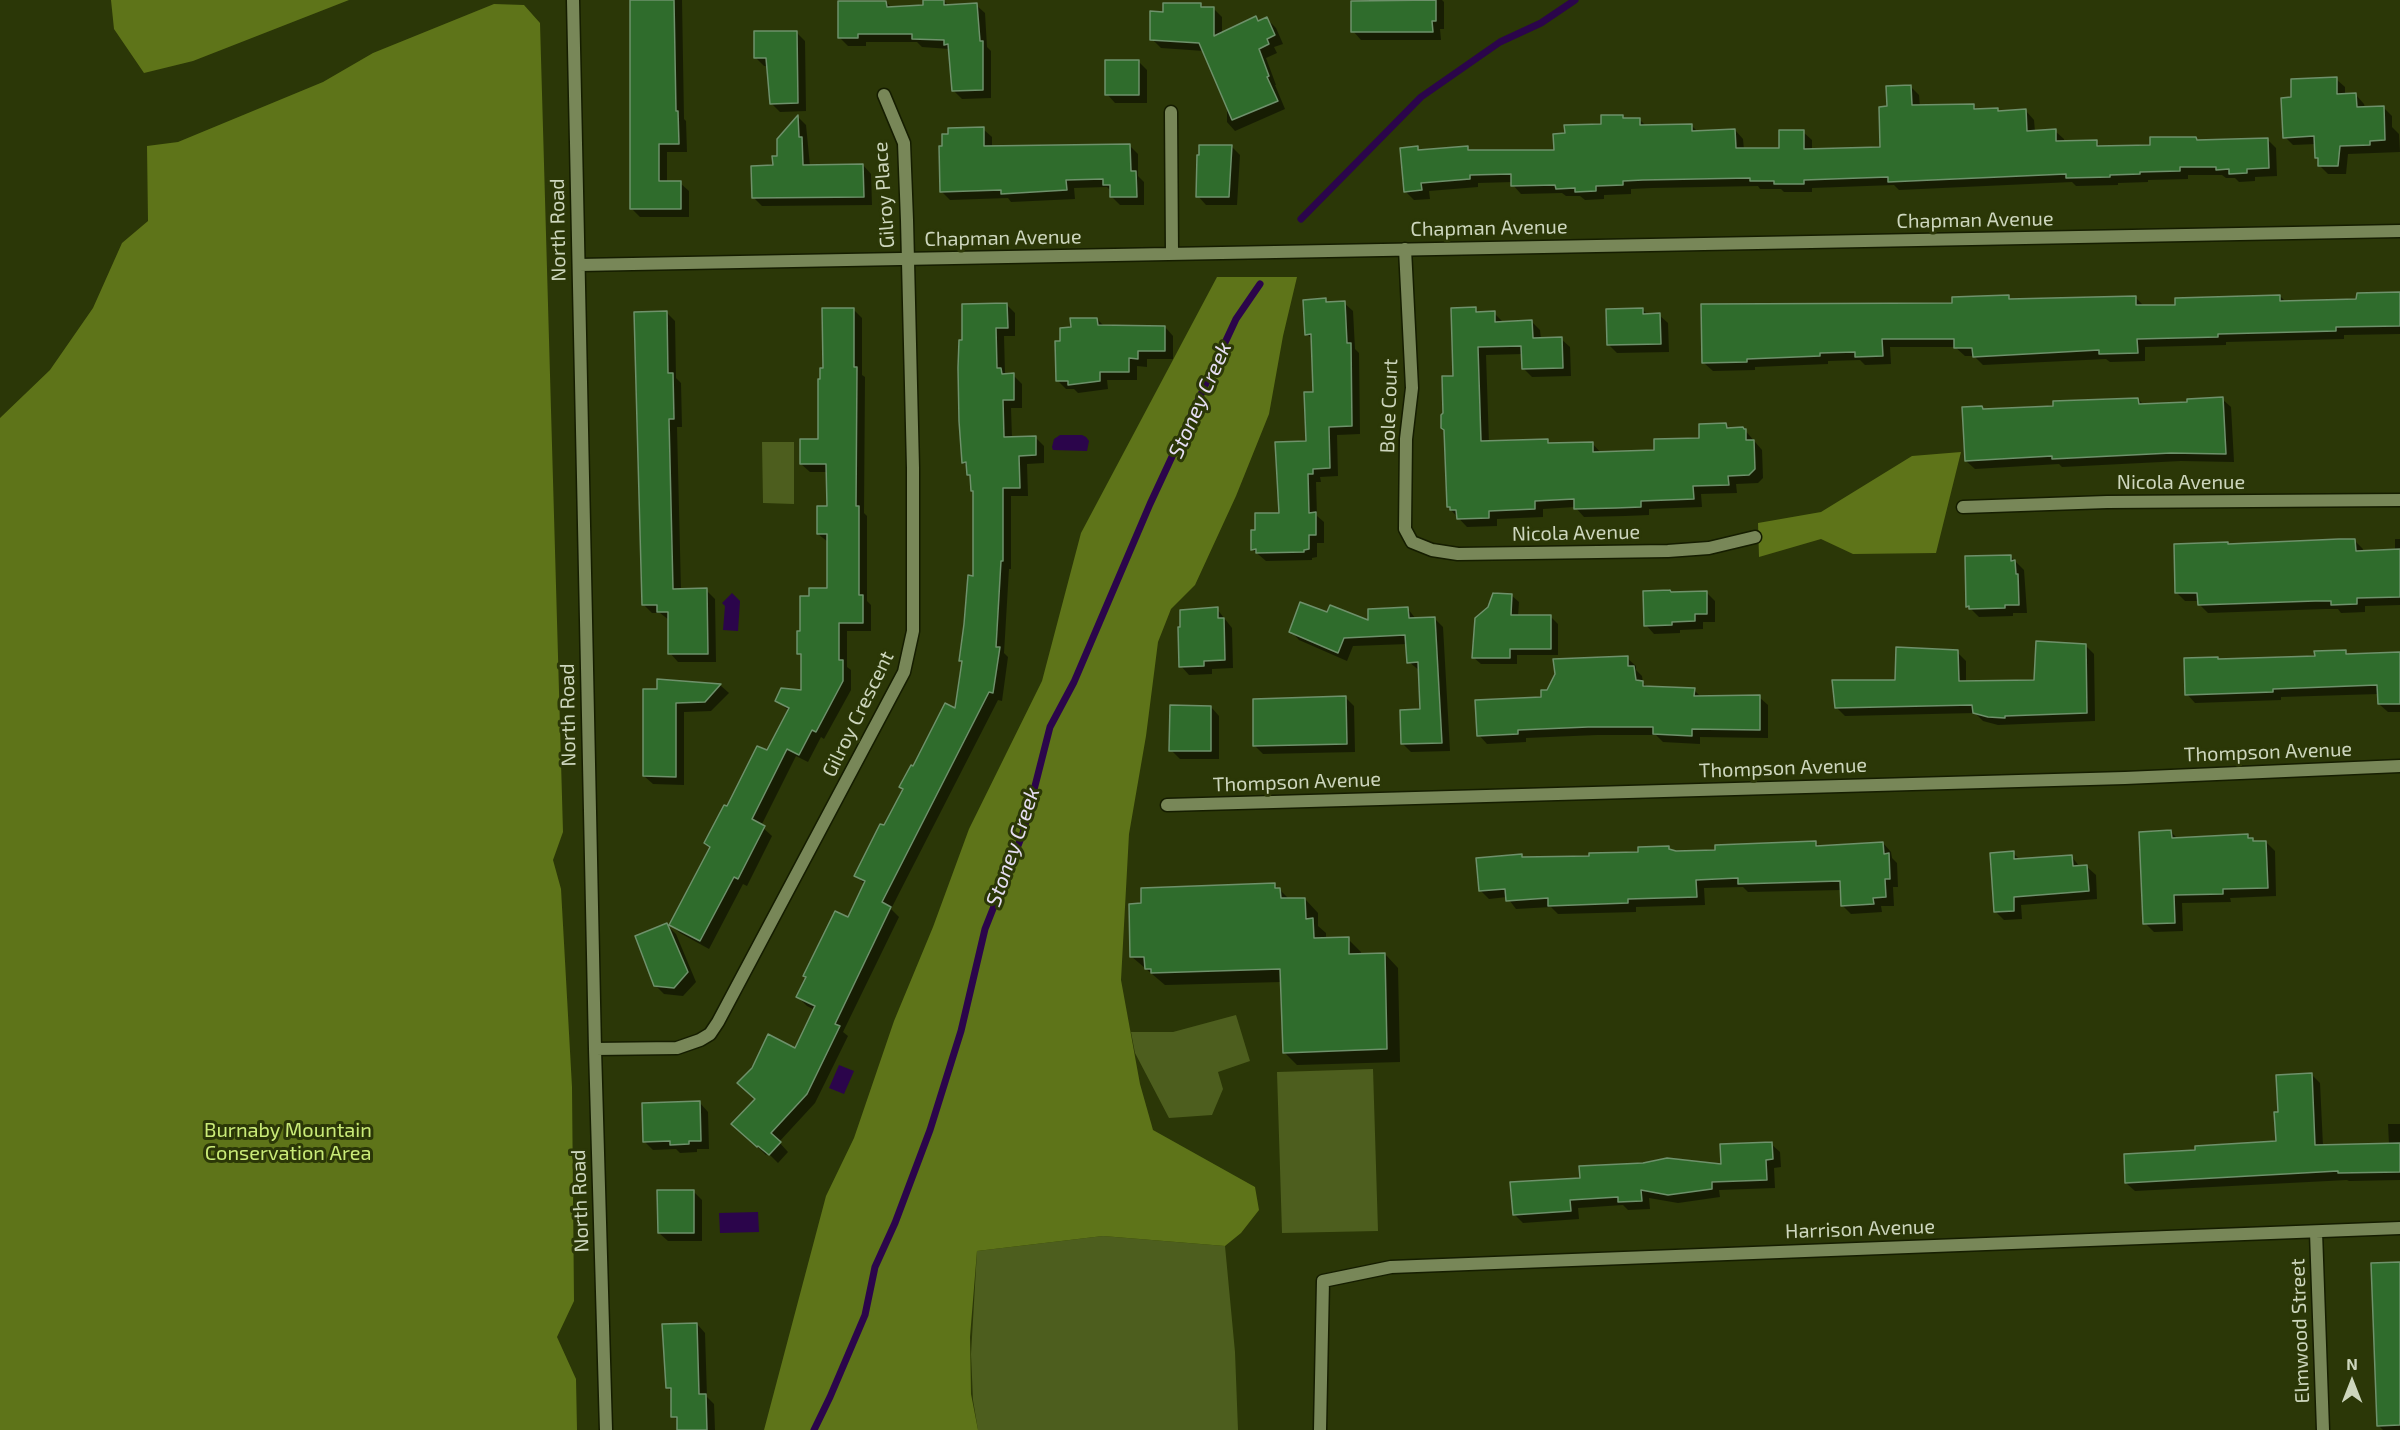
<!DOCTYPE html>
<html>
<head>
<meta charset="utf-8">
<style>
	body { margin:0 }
	#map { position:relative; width:2400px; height:1430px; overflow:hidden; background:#2b3707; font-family:"Exo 2",sans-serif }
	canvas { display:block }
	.north { position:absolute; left:2322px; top:1352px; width:60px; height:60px; -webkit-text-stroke:4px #2b3707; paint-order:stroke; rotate:0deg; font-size:16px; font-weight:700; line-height:24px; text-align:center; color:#cdd6bd }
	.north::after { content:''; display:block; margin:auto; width:21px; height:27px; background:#cdd6bd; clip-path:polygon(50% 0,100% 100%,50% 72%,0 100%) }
</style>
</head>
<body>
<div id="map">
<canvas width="2400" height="1430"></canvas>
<div class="north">N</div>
</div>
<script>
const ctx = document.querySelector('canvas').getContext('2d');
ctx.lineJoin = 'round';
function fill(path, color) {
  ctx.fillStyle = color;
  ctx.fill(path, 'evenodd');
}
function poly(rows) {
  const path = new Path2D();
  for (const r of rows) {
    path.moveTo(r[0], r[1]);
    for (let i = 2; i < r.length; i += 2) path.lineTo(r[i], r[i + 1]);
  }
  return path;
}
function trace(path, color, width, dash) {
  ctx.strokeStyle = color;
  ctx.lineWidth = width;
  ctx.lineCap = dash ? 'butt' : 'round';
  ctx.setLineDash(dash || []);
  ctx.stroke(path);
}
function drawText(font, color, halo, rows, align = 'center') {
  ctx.font = font + ' "Exo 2",sans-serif';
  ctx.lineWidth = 6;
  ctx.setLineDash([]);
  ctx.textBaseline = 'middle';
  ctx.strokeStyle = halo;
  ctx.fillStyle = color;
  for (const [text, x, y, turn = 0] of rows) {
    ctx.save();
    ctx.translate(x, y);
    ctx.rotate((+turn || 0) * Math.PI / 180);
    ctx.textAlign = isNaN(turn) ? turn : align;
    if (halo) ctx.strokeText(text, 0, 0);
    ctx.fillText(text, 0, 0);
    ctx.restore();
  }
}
const green = poly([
	[762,442,794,442,794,504,763,503],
	[1236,1015,1250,1061,1218,1072,1223,1089,1212,1115,1169,1118,1135,1053,1131,1032,1173,1032],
	[1373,1069,1378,1231,1282,1233,1277,1072],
	[1103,1236,1225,1246,1235,1352,1238,1430,978,1430,973,1400,971,1354,977,1251]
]);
const forest = poly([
	[111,0,349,0,193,61,144,73,114,29],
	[494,4,524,5,540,23,563,832,553,860,561,889,572,1087,574,1301,557,1337,576,1379,577,1430,0,1430,0,418,50,370,93,308,122,243,148,221,147,146,178,142,323,82,373,53],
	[1217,277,1297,277,1283,336,1269,414,1236,496,1195,585,1171,609,1158,642,1146,736,1129,834,1121,980,1140,1084,1153,1130,1255,1187,1259,1210,1241,1233,1225,1246,1103,1236,977,1251,970,1337,971,1394,978,1430,764,1430,826,1196,854,1138,894,1021,933,927,969,829,1042,681,1081,533],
	[1961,452,1936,553,1853,554,1821,539,1759,557,1758,523,1821,512,1912,456]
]);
const water = poly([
	[1060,435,1082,435,1086,437,1089,441,1087,451,1053,450,1052,447,1054,439],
	[732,593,740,601,738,631,723,630,725,606,722,603],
	[839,1065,854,1071,844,1094,829,1088],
	[758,1212,759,1232,720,1233,719,1213]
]);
const shadow = poly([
	[631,0,682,0,684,119,686,121,687,152,667,152,667,183,680,183,689,191,689,217,640,217,631,208],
	[943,0,949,6,976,5,985,13,987,47,991,51,991,98,962,99,953,90,950,49,922,47,917,42,866,42,866,46,848,46,840,38,886,2,892,8,925,7],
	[1366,0,1442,0,1444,2,1444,29,1440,29,1441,40,1361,40,1353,31],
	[1201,4,1204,8,1213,8,1222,17,1222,34,1256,18,1260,22,1267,19,1276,28,1283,44,1274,47,1277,53,1266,58,1276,85,1275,85,1285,109,1235,131,1227,122,1227,105,1204,51,1161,48,1152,39,1165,13],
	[796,32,805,41,806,111,780,112,771,103,768,66,764,66,756,58],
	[1138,61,1147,70,1147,103,1115,103,1107,94],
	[2336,79,2345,87,2345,95,2356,95,2364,104,2365,108,2383,107,2392,116,2392,127,2399,134,2400,152,2348,154,2346,174,2328,174,2320,166,2316,144,2293,145,2285,137,2293,99],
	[1911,87,1919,95,1920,107,1973,106,1978,110,1997,109,2000,112,2026,111,2034,120,2035,132,2055,131,2064,139,2064,142,2096,142,2102,148,2151,147,2196,138,2199,141,2267,139,2276,148,2277,176,2255,177,2255,181,2239,182,2235,178,2226,178,2222,175,2188,175,2188,179,2148,180,2148,182,2118,183,2118,185,2076,186,2072,182,1899,190,1894,185,1812,188,1812,192,1784,192,1781,189,1760,189,1758,186,1652,188,1631,189,1631,194,1604,195,1604,199,1585,200,1580,196,1566,196,1562,193,1521,194,1513,185,1513,182,1478,183,1478,187,1429,191,1430,199,1414,200,1405,191,1417,148,1421,151,1467,147,1472,152,1556,152,1622,116,1626,120,1639,119,1646,126,1692,126,1698,132,1735,130,1743,139,1744,150,1780,150,1803,132,1812,140,1812,150,1882,148,1889,108],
	[798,117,806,125,810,166,863,165,871,174,872,205,762,206,753,197,779,157,779,140],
	[983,129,992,137,992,148,1130,146,1138,154,1138,176,1144,182,1144,205,1120,205,1112,197,1112,192,1107,187,1074,188,1075,199,1011,202,1008,198,950,200,942,192],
	[1231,146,1240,155,1237,205,1206,205,1198,196],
	[2400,293,2400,334,2344,335,2344,339,2226,342,2226,345,2145,347,2145,361,2110,362,2106,359,1983,365,1974,356,1965,356,1955,347,1890,347,1891,364,1865,365,1860,360,1828,361,1828,364,1755,367,1755,370,1713,371,1704,363,1954,304,2008,296,2012,300,2135,297,2144,306,2177,306,2280,296,2286,302,2357,301],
	[1325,300,1328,303,1344,303,1353,311,1355,349,1359,353,1360,434,1337,435,1338,476,1320,477,1321,482,1316,482,1317,516,1324,522,1324,543,1317,543,1317,557,1312,558,1312,560,1266,561,1252,549,1257,531,1281,515,1307,443,1315,394,1313,340,1307,334],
	[1006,304,1015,313,1015,336,1004,336,1005,374,1013,375,1022,384,1022,408,1011,408,1012,438,1035,437,1044,446,1044,463,1027,464,1028,496,1011,496,1011,569,1009,569,1004,653,1008,657,1002,701,998,700,891,909,899,917,843,1032,848,1036,815,1103,779,1142,788,1152,778,1163,768,1153,766,1155,742,1132,756,1099,795,1050,815,1010,807,1006,798,997,807,978,804,975,849,919,865,885,856,875,884,827,914,768,956,710,963,663,960,661,975,577,974,493,972,478,968,474,968,467,963,462,963,341],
	[1475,308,1480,314,1494,313,1503,322,1532,322,1540,330,1541,340,1561,339,1570,347,1571,376,1532,377,1524,369,1523,354,1486,355,1489,443,1547,440,1551,444,1592,443,1601,453,1656,452,1701,439,1726,424,1731,429,1743,428,1762,450,1763,478,1758,483,1736,484,1737,493,1701,494,1702,507,1649,509,1649,515,1625,516,1584,517,1575,507,1543,509,1543,517,1497,519,1497,526,1467,527,1448,507,1455,378],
	[853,309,862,318,862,375,865,377,864,513,867,516,867,601,871,605,871,631,847,631,847,667,851,670,851,690,824,739,821,737,808,762,796,756,761,826,772,836,747,886,743,884,709,949,680,933,671,925,711,849,706,843,767,752,789,711,777,700,803,691,803,657,799,653,801,632,811,597,828,590,828,542,818,534,828,507,828,472,810,472,801,464,820,440,821,380,824,369],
	[1642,309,1648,315,1659,315,1668,323,1669,352,1617,353,1608,344],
	[636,313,667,313,675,321,676,378,681,383,682,427,677,427,681,590,706,590,715,599,716,662,678,662,670,653,669,620,660,613,652,613,643,604],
	[1097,319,1104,326,1165,327,1173,336,1173,359,1147,359,1147,367,1137,366,1137,380,1107,380,1108,389,1078,393,1074,389,1066,389,1058,381,1062,342,1072,329],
	[2138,399,2144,405,2188,403,2222,399,2231,407,2234,462,2181,461,2062,467,2059,464,1975,469,1966,461,1982,407,1985,411,2054,407],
	[2395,539,2400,539,2400,605,2365,606,2365,612,2341,613,2338,609,2325,609,2208,613,2199,604,2199,601,2185,601,2177,593,2355,541,2363,549,2363,552,2395,551],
	[2010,556,2024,570,2027,613,2013,613,2013,616,1979,617,1968,606],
	[1706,592,1715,601,1715,622,1703,622,1703,629,1680,630,1680,633,1654,634,1646,625,1672,593],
	[1511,595,1519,602,1518,617,1551,617,1558,624,1558,655,1517,655,1517,664,1481,664,1473,657],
	[1217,609,1232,628,1233,668,1212,669,1212,674,1189,675,1181,666],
	[1408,609,1416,619,1434,618,1443,627,1450,751,1411,752,1402,743,1421,710,1420,671,1409,662,1408,644,1353,646,1347,661,1299,640,1291,631,1328,614,1370,622],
	[2085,645,2094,654,2095,721,1998,725,1983,721,1975,713,1845,716,1836,707,1957,652,1966,661,1966,683,2036,682],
	[2345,652,2349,655,2400,653,2400,712,2388,712,2379,704,2379,694,2281,697,2281,700,2195,703,2187,694,2219,661,2316,657],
	[1627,658,1636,666,1636,670,1642,676,1643,683,1648,688,1694,690,1702,698,1759,697,1768,705,1768,738,1700,737,1700,744,1663,742,1656,735,1597,735,1526,738,1526,742,1487,744,1479,735,1543,698,1548,691],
	[659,681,720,685,729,693,711,711,684,712,684,785,653,784,644,776,659,690],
	[1345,697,1354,706,1355,752,1263,754,1255,746],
	[1211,707,1219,716,1219,759,1180,759,1171,750],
	[2171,832,2178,839,2248,835,2256,843,2266,842,2275,851,2276,896,2230,898,2231,902,2182,903,2183,931,2154,932,2145,923],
	[1815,842,1820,847,1883,843,1891,852,1892,858,1897,863,1898,887,1893,887,1894,906,1881,906,1882,912,1851,914,1842,905,1842,890,1748,892,1743,887,1704,888,1705,905,1636,907,1636,912,1558,914,1551,907,1516,909,1507,897,1489,899,1480,890,1521,856,1524,858,1591,857,1640,853,1669,848,1673,852,1717,852],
	[2013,853,2020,860,2071,856,2080,867,2087,867,2096,875,2097,899,2021,905,2022,919,2004,920,1995,911],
	[1275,885,1290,900,1305,899,1318,913,1318,926,1326,933,1326,940,1348,939,1361,952,1361,955,1385,954,1398,968,1400,1062,1297,1065,1284,1052,1282,982,1165,985,1132,957],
	[667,925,676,934,696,982,683,996,664,994,655,985],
	[2311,1074,2320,1083,2323,1146,2389,1144,2388,1124,2400,1124,2400,1180,2349,1181,2347,1180,2135,1191,2126,1183,2197,1152,2277,1142,2279,1113],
	[700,1103,708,1112,709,1149,697,1149,697,1152,680,1153,676,1149,653,1150,644,1141],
	[1771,1144,1780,1152,1781,1167,1774,1168,1775,1188,1719,1190,1720,1197,1678,1203,1649,1198,1650,1209,1628,1210,1623,1205,1578,1208,1579,1219,1523,1223,1514,1214,1512,1184,1722,1166],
	[693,1191,702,1200,702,1241,668,1241,659,1233],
	[2400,1264,2400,1430,2383,1430,2379,1426],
	[697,1324,705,1333,707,1397,714,1404,715,1430,679,1430,679,1422,673,1416,672,1392,668,1388]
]);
const stream = poly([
	[1301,219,1421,97,1500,42,1541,23,1575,0],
	[814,1430,830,1397,865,1315,875,1267,895,1223,930,1130,961,1031,985,929,1023,833,1050,727,1074,682,1150,504,1236,319,1260,284]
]);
const building = poly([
	[630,0,674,0,676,111,678,111,679,144,659,144,659,181,681,181,681,209,630,209,630,0],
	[923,0,944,0,944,5,977,3,980,41,983,41,983,90,952,91,948,44,944,45,944,40,912,39,912,34,858,34,858,38,838,38,838,1,886,1,887,7,923,5,923,0],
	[1436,0,1436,21,1432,21,1433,32,1351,32,1351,1,1436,0],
	[1163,3,1201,3,1201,7,1214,7,1214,36,1256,16,1258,21,1267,17,1275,35,1267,39,1269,44,1259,49,1269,76,1267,77,1278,101,1232,120,1199,43,1150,40,1150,11,1163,12,1163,3],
	[754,31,797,31,798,103,770,104,766,58,754,58,754,31],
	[1105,60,1139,60,1139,95,1105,95,1105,60],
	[2337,77,2337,94,2356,93,2357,107,2384,106,2385,140,2370,141,2370,145,2340,146,2338,166,2318,166,2318,158,2315,158,2314,136,2283,138,2281,98,2291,97,2291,79,2337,77],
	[1911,85,1912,105,1974,104,1974,109,1998,108,1998,111,2026,109,2027,131,2056,129,2056,141,2097,140,2097,146,2150,145,2150,137,2196,137,2197,140,2268,138,2269,168,2247,169,2247,173,2229,174,2229,169,2216,170,2216,167,2180,167,2180,171,2140,172,2140,174,2110,175,2110,177,2066,178,2066,174,1888,182,1888,177,1804,180,1804,184,1774,184,1774,181,1750,181,1750,178,1643,180,1623,181,1623,185,1596,186,1596,191,1575,192,1575,188,1556,189,1555,185,1511,186,1511,174,1470,175,1470,179,1421,183,1422,190,1404,192,1400,148,1418,146,1418,150,1468,146,1468,150,1554,150,1553,134,1565,133,1564,125,1601,124,1601,115,1623,115,1623,118,1640,118,1640,125,1692,124,1692,131,1735,129,1736,148,1779,148,1779,130,1804,130,1804,149,1880,147,1879,107,1887,106,1886,86,1911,85],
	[798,115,799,137,802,137,803,165,863,164,864,197,752,198,751,166,773,165,772,156,777,156,777,139,798,115],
	[984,127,984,146,1130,144,1131,171,1136,171,1137,197,1110,197,1110,185,1103,185,1103,179,1066,180,1067,190,1001,194,1001,190,940,192,939,146,942,146,942,134,948,134,948,128,984,127],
	[1199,145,1232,145,1229,197,1196,197,1197,155,1199,155,1199,145],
	[2400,292,2400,326,2336,327,2336,331,2218,334,2218,337,2137,339,2138,353,2099,354,2099,350,1973,357,1972,348,1954,348,1954,339,1882,339,1883,356,1855,357,1855,352,1820,353,1820,356,1747,359,1747,362,1702,363,1701,304,1952,303,1952,297,2009,295,2009,299,2136,296,2136,305,2175,305,2175,298,2280,295,2280,301,2356,299,2357,293,2400,292],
	[1326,298,1326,302,1345,301,1347,343,1351,343,1352,426,1329,427,1330,468,1313,469,1313,474,1308,474,1309,513,1316,512,1316,535,1309,535,1309,549,1304,550,1304,552,1256,553,1256,549,1251,550,1251,530,1255,530,1255,513,1279,513,1275,442,1306,441,1304,392,1313,392,1311,334,1305,335,1303,300,1326,298],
	[1007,303,1008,328,996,328,997,368,1001,368,1002,374,1014,373,1014,400,1003,400,1004,437,1036,436,1036,455,1019,456,1020,488,1003,488,1003,561,1001,561,996,647,1000,647,993,693,989,692,882,902,891,907,835,1024,840,1026,807,1094,771,1133,781,1142,769,1155,758,1146,757,1147,731,1124,755,1099,737,1083,752,1068,768,1034,795,1048,815,1006,796,997,806,977,803,976,835,911,848,917,865,881,854,876,880,824,884,825,903,789,899,787,911,765,913,766,945,703,955,708,962,661,959,661,964,624,968,575,973,576,973,491,971,491,970,475,967,475,966,462,962,463,959,421,958,368,959,340,962,340,962,304,1007,303],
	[1476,307,1476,312,1495,311,1495,322,1532,320,1533,338,1562,337,1563,368,1522,369,1521,346,1478,347,1481,441,1548,439,1548,443,1593,442,1593,452,1654,450,1654,439,1699,438,1699,424,1726,423,1727,428,1743,427,1744,429,1746,429,1746,440,1754,440,1755,469,1749,475,1728,476,1729,485,1693,486,1694,499,1641,501,1641,507,1616,508,1574,509,1574,499,1535,501,1535,509,1489,511,1489,518,1457,519,1456,510,1450,510,1450,507,1447,507,1444,430,1441,428,1441,415,1443,413,1442,376,1453,376,1451,308,1476,307],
	[822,308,854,308,854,367,857,367,856,506,859,506,859,595,863,595,863,623,839,623,839,660,843,660,843,681,816,732,812,730,799,755,787,749,752,819,765,826,738,879,734,877,700,941,669,925,710,847,704,843,724,805,727,806,757,746,767,750,789,708,775,701,781,688,801,690,801,654,797,654,797,631,800,631,800,596,809,596,809,588,827,588,827,534,817,534,817,506,827,506,826,464,800,464,800,439,818,439,818,379,820,379,820,368,823,368,822,308],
	[1643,308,1643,314,1660,313,1661,344,1607,345,1606,309,1643,308],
	[667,311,668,373,673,373,674,419,669,419,673,589,707,588,708,654,668,654,668,612,657,612,657,605,642,605,634,312,667,311],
	[1070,318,1097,318,1098,325,1165,326,1165,351,1138,351,1138,359,1129,358,1129,372,1100,372,1100,381,1068,385,1068,381,1056,381,1055,341,1060,341,1060,328,1071,327,1070,318],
	[2223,397,2226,454,2171,453,2052,459,2052,456,1965,461,1962,407,1982,406,1983,409,2053,406,2053,401,2138,398,2139,404,2187,402,2187,399,2223,397],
	[2339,539,2355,539,2356,551,2400,549,2400,597,2357,598,2357,604,2331,605,2331,601,2315,601,2198,605,2197,593,2175,593,2174,544,2228,542,2228,544,2339,539],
	[2011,555,2011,561,2015,560,2016,574,2018,574,2019,605,2005,605,2005,608,1969,609,1969,606,1966,607,1965,556,2011,555],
	[1670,590,1671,592,1707,591,1707,614,1695,614,1695,621,1672,622,1672,625,1644,626,1643,591,1670,590],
	[1493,593,1512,594,1511,615,1551,615,1551,649,1510,649,1510,658,1472,658,1475,618,1488,607,1493,593],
	[1300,602,1327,612,1330,605,1368,620,1368,609,1389,608,1408,607,1409,618,1435,617,1442,743,1401,744,1400,710,1420,709,1418,662,1407,663,1405,635,1344,638,1338,653,1289,632,1300,602],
	[1218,607,1218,618,1224,618,1225,660,1204,661,1204,666,1179,667,1178,627,1180,627,1180,610,1218,607],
	[2036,641,2086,644,2087,713,2005,716,2005,718,1988,717,1973,713,1972,705,1835,708,1832,680,1895,680,1896,647,1958,650,1959,681,2034,680,2036,641],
	[2346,650,2346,654,2400,652,2400,704,2378,704,2377,685,2273,689,2273,692,2185,695,2184,658,2218,657,2218,659,2315,656,2314,651,2346,650],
	[1628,656,1628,666,1634,666,1636,680,1643,681,1643,686,1695,688,1694,696,1760,695,1760,730,1692,729,1692,736,1653,734,1653,727,1588,727,1518,730,1518,734,1477,736,1475,700,1541,697,1541,690,1547,690,1555,674,1553,659,1628,656],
	[657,679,721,684,705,702,676,703,676,777,643,776,643,689,657,689,657,679],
	[1346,696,1347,744,1253,746,1253,699,1346,696],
	[1170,705,1211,706,1211,751,1169,751,1170,705],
	[2171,830,2172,838,2248,834,2248,838,2253,838,2253,841,2266,841,2268,888,2223,889,2223,894,2174,895,2175,923,2143,924,2139,832,2171,830],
	[1816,841,1816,846,1883,842,1884,854,1889,853,1890,879,1885,879,1886,897,1873,898,1874,904,1841,906,1840,881,1738,884,1738,878,1696,880,1697,897,1628,899,1628,903,1548,906,1548,898,1506,901,1505,889,1479,891,1476,858,1522,854,1522,857,1589,856,1589,853,1638,852,1638,847,1669,846,1669,849,1676,851,1715,850,1715,845,1816,841],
	[2014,851,2014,859,2072,855,2073,866,2087,865,2089,891,2014,897,2014,911,1994,912,1990,853,2014,851],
	[1275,883,1275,888,1280,888,1281,898,1305,898,1306,919,1313,918,1314,938,1349,937,1349,954,1385,953,1387,1049,1283,1053,1280,969,1151,973,1151,969,1145,969,1144,957,1130,957,1129,904,1141,903,1141,888,1275,883],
	[667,923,688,972,674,988,654,986,635,936,667,923],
	[2312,1073,2315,1145,2400,1143,2400,1172,2338,1173,2338,1171,2125,1183,2124,1154,2195,1150,2195,1146,2276,1141,2274,1112,2278,1112,2276,1075,2312,1073],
	[700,1101,701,1141,689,1141,689,1144,670,1145,670,1141,643,1142,642,1103,700,1101],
	[1772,1142,1773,1159,1766,1160,1767,1180,1712,1182,1712,1189,1668,1195,1641,1190,1642,1201,1618,1202,1618,1197,1570,1200,1571,1211,1513,1215,1510,1182,1580,1178,1579,1166,1643,1163,1667,1158,1721,1164,1720,1144,1772,1142],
	[657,1190,694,1190,694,1233,658,1233,657,1190],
	[2400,1262,2400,1425,2377,1426,2371,1263,2400,1262],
	[697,1323,699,1394,706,1394,707,1430,677,1430,677,1417,671,1417,671,1388,666,1388,662,1324,697,1323]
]);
const street = poly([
	[573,0,595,1049,606,1430],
	[1171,112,1172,253],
	[1405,249,1412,388,1406,439,1405,529,1412,542,1432,550,1458,554,1668,551,1709,548,1755,537],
	[579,265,2400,231],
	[1963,507,2107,502,2400,500],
	[1167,805,2125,778,2400,766],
	[595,1049,677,1048,700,1040,710,1034,718,1022,904,672,913,631,913,468,907,220,904,143,884,95],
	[2316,1232,2323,1430],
	[1320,1430,1323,1281,1391,1267,2400,1228]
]);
const streetNames = [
	["Gilroy Place",884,195,-94],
	["Chapman Avenue",1975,220,-1],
	["Chapman Avenue",1489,228,-1],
	["North Road",558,230,-91],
	["Chapman Avenue",1003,238,-1],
	["Bole Court",1389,406,-88],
	["Nicola Avenue",2181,482],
	["Nicola Avenue",1576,533,-1],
	["Gilroy Crescent",858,714,-64],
	["North Road",568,715,-91],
	["Thompson Avenue",2268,752,-2],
	["Thompson Avenue",1783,768,-2],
	["Thompson Avenue",1297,782,-2],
	["North Road",580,1201,-92],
	["Harrison Avenue",1860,1229,-2],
	["Elmwood Street",2300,1331,-92]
];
const parkNames = [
	["Burnaby Mountain",288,1130],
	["Conservation Area",288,1153]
];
const waterNames = [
	["Stoney Creek",1200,400,-66],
	["Stoney Creek",1013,847,-71]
];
fill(green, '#4d5e1e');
fill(forest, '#5e7419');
fill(water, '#2b054b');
fill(shadow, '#0007');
trace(stream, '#2b054b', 7);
fill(building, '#2f6c2c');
trace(building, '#6e916b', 1.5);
trace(street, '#151d00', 15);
trace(street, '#788758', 12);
drawText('20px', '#cdd6bd', '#2b3707', streetNames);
drawText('20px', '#caeb78', '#2b3707', parkNames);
drawText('italic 21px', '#e6def3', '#2b3707', waterNames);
</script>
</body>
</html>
